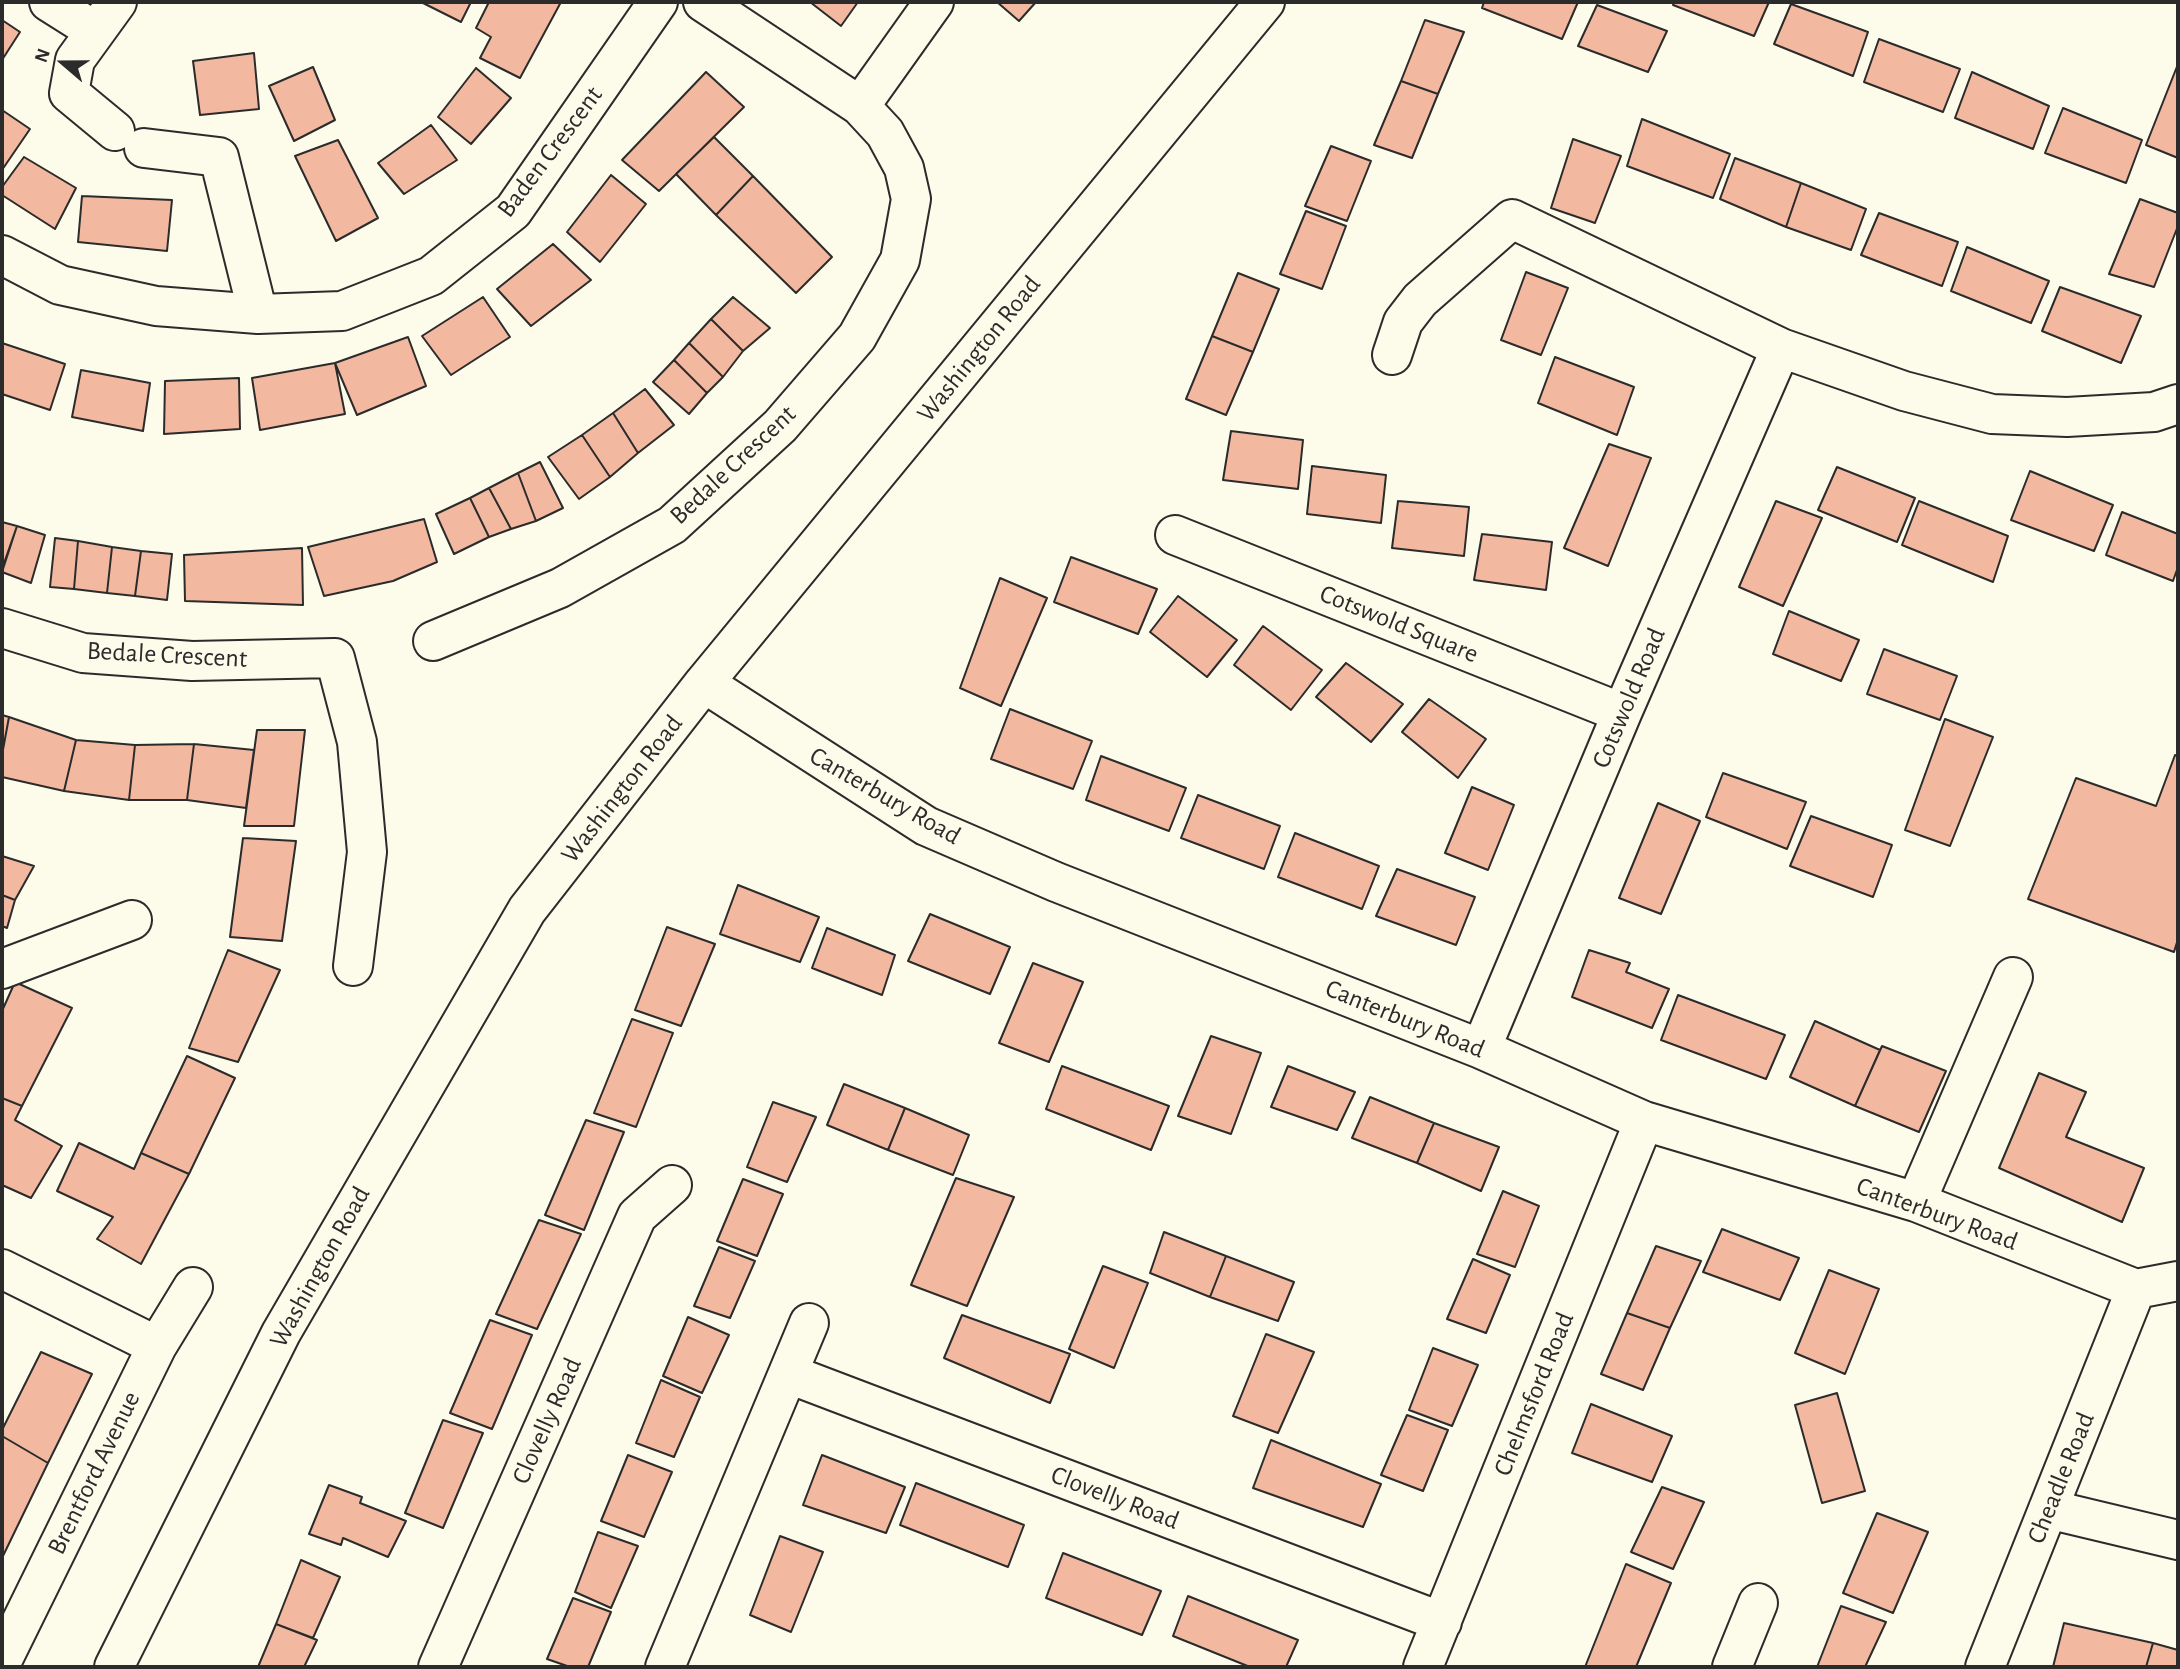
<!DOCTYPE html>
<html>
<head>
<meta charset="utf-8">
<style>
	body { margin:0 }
	#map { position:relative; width:2180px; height:1669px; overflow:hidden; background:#fdfbea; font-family:"Alegreya Sans",sans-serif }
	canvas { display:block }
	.frame { position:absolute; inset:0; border:4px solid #2b2b2b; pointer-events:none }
	.north { position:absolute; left:28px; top:28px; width:70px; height:70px; -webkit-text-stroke:5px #fdfbea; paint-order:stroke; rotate:290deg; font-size:19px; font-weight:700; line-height:28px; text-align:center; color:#2b2b2b }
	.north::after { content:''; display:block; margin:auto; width:24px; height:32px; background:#2b2b2b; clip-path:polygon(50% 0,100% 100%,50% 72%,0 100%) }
</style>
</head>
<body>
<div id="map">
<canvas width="2180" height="1669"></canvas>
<div class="frame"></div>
<div class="north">N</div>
</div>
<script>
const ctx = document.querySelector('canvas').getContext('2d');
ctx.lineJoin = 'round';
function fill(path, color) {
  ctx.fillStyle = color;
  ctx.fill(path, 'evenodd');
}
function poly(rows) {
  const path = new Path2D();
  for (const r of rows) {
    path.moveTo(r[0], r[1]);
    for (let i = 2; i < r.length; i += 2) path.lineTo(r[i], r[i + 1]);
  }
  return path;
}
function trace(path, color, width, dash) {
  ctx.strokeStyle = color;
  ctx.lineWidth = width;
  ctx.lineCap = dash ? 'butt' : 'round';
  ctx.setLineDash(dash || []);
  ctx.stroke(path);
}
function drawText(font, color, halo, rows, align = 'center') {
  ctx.font = font + ' "Alegreya Sans",sans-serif';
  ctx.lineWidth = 5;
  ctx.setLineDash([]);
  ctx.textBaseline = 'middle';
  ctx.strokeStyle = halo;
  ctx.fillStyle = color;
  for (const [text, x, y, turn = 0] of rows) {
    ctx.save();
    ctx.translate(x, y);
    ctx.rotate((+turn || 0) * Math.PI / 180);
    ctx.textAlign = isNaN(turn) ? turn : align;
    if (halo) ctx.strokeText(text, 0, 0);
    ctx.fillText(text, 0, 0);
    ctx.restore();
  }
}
const building = poly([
	[421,2,471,2,461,22,421,2],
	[489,2,561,2,520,78,480,58,491,37,476,28,489,2],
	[810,2,858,2,841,26,810,2],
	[997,2,1036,2,1019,21,997,2],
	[1484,2,1578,2,1562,39,1482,8,1484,2],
	[1674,2,1769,2,1754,36,1673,5,1674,2],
	[1791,4,1868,32,1853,76,1774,44,1791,4],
	[1597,5,1667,31,1648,72,1578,46,1597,5],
	[2,20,20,32,2,60,2,20],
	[1425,20,1464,32,1438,94,1401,81,1425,20],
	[1879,39,1960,69,1943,112,1864,82,1879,39],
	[254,53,259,109,200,115,193,61,254,53],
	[2178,64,2178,158,2146,145,2178,64],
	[313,67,335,120,294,141,269,86,313,67],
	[476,68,511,98,471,144,438,117,476,68],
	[706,72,744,107,659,191,622,160,706,72],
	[1972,72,2049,106,2033,149,1955,118,1972,72],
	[1401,81,1438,94,1412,158,1374,145,1401,81],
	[2063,108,2142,140,2126,183,2045,153,2063,108],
	[2,110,30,129,2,170,2,110],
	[1642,119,1730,154,1713,198,1627,166,1642,119],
	[431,125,457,160,404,194,378,163,431,125],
	[714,137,753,176,716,215,676,174,714,137],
	[1573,139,1621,156,1595,223,1551,208,1573,139],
	[338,140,378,218,336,241,295,156,338,140],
	[1331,146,1371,161,1347,221,1305,206,1331,146],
	[24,157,76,188,55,229,2,195,2,187,24,157],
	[1735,158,1801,183,1786,227,1720,199,1735,158],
	[611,175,646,204,600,262,567,232,611,175],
	[753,176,832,257,796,293,716,215,753,176],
	[1801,183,1866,209,1851,250,1786,227,1801,183],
	[82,196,172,200,167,251,78,242,82,196],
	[2140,199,2178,213,2178,226,2154,287,2109,274,2140,199],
	[1306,211,1346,226,1322,289,1280,274,1306,211],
	[1879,213,1958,242,1942,286,1861,255,1879,213],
	[553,244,591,280,531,326,497,289,553,244],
	[1967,247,2049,281,2031,323,1951,291,1967,247],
	[1526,272,1568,288,1541,355,1501,340,1526,272],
	[1238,273,1279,289,1253,352,1212,336,1238,273],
	[2060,287,2141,316,2121,363,2042,331,2060,287],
	[483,297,510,337,451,375,422,336,483,297],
	[733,297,770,328,743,351,711,319,733,297],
	[711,319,743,351,723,377,689,343,711,319],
	[1212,336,1253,352,1226,415,1186,399,1212,336],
	[408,337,426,386,357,415,335,363,408,337],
	[2,343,65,364,50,410,2,394,2,343],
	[689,343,723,377,707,393,674,360,689,343],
	[1555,357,1634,387,1617,435,1538,403,1555,357],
	[674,360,707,393,689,414,653,382,674,360],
	[335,363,345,414,260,430,252,378,335,363],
	[81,370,150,383,143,431,72,417,81,370],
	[239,378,240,429,164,434,165,381,239,378],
	[645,389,674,425,638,453,613,413,645,389],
	[613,413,638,453,610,477,582,435,613,413],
	[1231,431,1303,440,1298,489,1223,480,1231,431],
	[582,435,610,477,579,499,548,457,582,435],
	[1609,444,1651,458,1608,566,1564,548,1609,444],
	[540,462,563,508,536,521,518,473,540,462],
	[1312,466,1386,475,1381,523,1307,514,1312,466],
	[1837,467,1915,498,1897,542,1818,510,1837,467],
	[2030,471,2113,505,2094,551,2011,520,2030,471],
	[518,473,536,521,511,529,489,488,518,473],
	[489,488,511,529,489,537,470,498,489,488],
	[470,498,489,537,454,554,436,514,470,498],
	[1398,501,1469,507,1464,556,1392,548,1398,501],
	[1776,501,1822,518,1783,606,1739,587,1776,501],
	[1919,501,2008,536,1993,582,1902,545,1919,501],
	[2122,512,2178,534,2178,567,2173,581,2106,555,2122,512],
	[424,519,437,562,393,581,324,596,308,547,424,519],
	[2,522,17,526,2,569,2,522],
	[17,526,45,535,31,583,2,572,17,526],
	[1482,534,1552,542,1546,590,1474,580,1482,534],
	[55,538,78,541,74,589,50,587,55,538],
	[78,541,112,547,107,593,74,589,78,541],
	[112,547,141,551,135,596,107,593,112,547],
	[302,548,303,605,185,601,184,555,302,548],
	[141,551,172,554,167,600,135,596,141,551],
	[1071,557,1157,589,1138,634,1054,602,1071,557],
	[1000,578,1047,598,1001,706,960,688,1000,578],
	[1178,596,1237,640,1207,677,1150,632,1178,596],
	[1789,611,1859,640,1841,681,1773,654,1789,611],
	[1263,626,1322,670,1291,710,1234,665,1263,626],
	[1884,649,1957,676,1940,720,1867,694,1884,649],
	[1346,663,1403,704,1371,742,1316,697,1346,663],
	[1429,699,1486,739,1458,778,1402,732,1429,699],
	[1010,709,1092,741,1073,789,991,759,1010,709],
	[2,715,9,717,2,755,2,715],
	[9,717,76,740,64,791,2,777,2,755,9,717],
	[1945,719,1993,737,1950,846,1905,830,1945,719],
	[257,730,305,730,294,826,244,826,257,730],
	[76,740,135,745,129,800,64,791,76,740],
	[194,744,254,750,246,808,187,800,194,744],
	[194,744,187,800,129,800,135,745,194,744],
	[2175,755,2178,756,2178,939,2174,952,2028,899,2076,778,2156,806,2175,755],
	[1101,756,1186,788,1169,831,1086,800,1101,756],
	[1723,773,1806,802,1787,849,1706,817,1723,773],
	[1472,787,1514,805,1488,870,1445,853,1472,787],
	[1198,795,1280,826,1264,869,1181,838,1198,795],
	[1658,803,1700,821,1661,914,1619,898,1658,803],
	[1811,816,1892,845,1873,897,1790,866,1811,816],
	[1295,833,1379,866,1362,909,1278,877,1295,833],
	[243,838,296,841,282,941,230,937,243,838],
	[2,856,34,866,15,900,2,895,2,856],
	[1397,869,1475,897,1456,945,1376,916,1397,869],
	[738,885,819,917,800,962,720,934,738,885],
	[2,895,15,900,7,928,2,926,2,895],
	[930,914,1010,947,990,994,908,961,930,914],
	[667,927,715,944,681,1026,635,1010,667,927],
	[827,928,895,955,882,995,812,968,827,928],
	[228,950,280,970,238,1062,189,1048,228,950],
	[1589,950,1630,963,1626,972,1669,989,1652,1028,1572,997,1589,950],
	[1033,963,1083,982,1049,1062,999,1043,1033,963],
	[15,982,72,1008,22,1106,2,1098,2,1011,15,982],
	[1678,995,1785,1035,1766,1079,1661,1040,1678,995],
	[632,1019,673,1033,636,1127,594,1113,632,1019],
	[1815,1021,1880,1050,1855,1106,1790,1077,1815,1021],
	[1211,1036,1261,1053,1231,1134,1178,1116,1211,1036],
	[1882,1046,1946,1071,1919,1132,1855,1106,1882,1046],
	[187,1056,235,1078,189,1174,141,1153,187,1056],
	[1062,1066,1169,1106,1151,1150,1046,1109,1062,1066],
	[1288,1066,1355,1092,1337,1130,1271,1107,1288,1066],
	[2039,1073,2086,1092,2066,1137,2144,1168,2122,1222,1999,1168,2039,1073],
	[844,1084,905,1108,888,1150,827,1125,844,1084],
	[1370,1097,1434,1123,1417,1163,1352,1138,1370,1097],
	[2,1098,22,1106,15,1120,62,1146,31,1198,2,1185,2,1098],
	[773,1102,816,1117,787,1182,747,1167,773,1102],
	[905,1108,969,1135,953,1175,888,1150,905,1108],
	[586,1120,624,1132,584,1230,545,1215,586,1120],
	[1434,1123,1499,1147,1481,1191,1417,1163,1434,1123],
	[79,1143,134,1169,141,1153,189,1174,141,1264,97,1239,113,1217,57,1191,79,1143],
	[956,1178,1014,1197,967,1306,911,1285,956,1178],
	[743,1179,783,1194,757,1256,717,1241,743,1179],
	[1503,1191,1539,1206,1515,1267,1477,1254,1503,1191],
	[539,1220,581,1234,537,1329,496,1314,539,1220],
	[1722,1229,1799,1258,1780,1300,1703,1272,1722,1229],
	[1164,1232,1226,1256,1210,1297,1150,1273,1164,1232],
	[1656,1246,1701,1261,1670,1328,1627,1313,1656,1246],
	[719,1247,755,1261,730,1318,694,1306,719,1247],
	[1226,1256,1294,1282,1278,1321,1210,1297,1226,1256],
	[1473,1259,1510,1275,1486,1333,1447,1319,1473,1259],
	[1103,1266,1148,1283,1114,1368,1069,1349,1103,1266],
	[1829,1270,1879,1289,1845,1374,1795,1353,1829,1270],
	[1627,1313,1670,1328,1643,1390,1601,1374,1627,1313],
	[962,1315,1070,1354,1050,1403,944,1358,962,1315],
	[688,1317,729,1335,702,1393,663,1376,688,1317],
	[490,1320,532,1335,492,1429,450,1413,490,1320],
	[1266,1334,1314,1352,1278,1433,1233,1416,1266,1334],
	[1433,1348,1478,1365,1452,1426,1409,1410,1433,1348],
	[41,1352,92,1374,48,1463,2,1436,2,1430,41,1352],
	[661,1380,700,1397,674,1457,636,1443,661,1380],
	[1837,1393,1865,1491,1822,1503,1795,1405,1837,1393],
	[1591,1404,1672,1436,1652,1482,1572,1453,1591,1404],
	[1407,1415,1448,1430,1423,1491,1381,1475,1407,1415],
	[443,1420,483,1433,443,1528,405,1513,443,1420],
	[2,1436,48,1463,2,1558,2,1436],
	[1271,1440,1381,1484,1363,1527,1253,1488,1271,1440],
	[628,1455,672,1472,644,1537,601,1521,628,1455],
	[822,1455,905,1487,886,1533,803,1505,822,1455],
	[916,1483,1024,1525,1008,1567,900,1525,916,1483],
	[329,1485,362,1497,360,1503,406,1521,388,1557,343,1538,341,1545,309,1534,329,1485],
	[1662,1487,1704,1502,1673,1569,1631,1552,1662,1487],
	[1877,1513,1928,1532,1893,1613,1843,1593,1877,1513],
	[598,1532,638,1546,611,1608,575,1592,598,1532],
	[780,1536,823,1552,791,1632,750,1615,780,1536],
	[1063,1553,1161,1591,1142,1635,1046,1598,1063,1553],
	[301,1560,340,1577,313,1638,276,1624,301,1560],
	[1626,1564,1671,1583,1636,1667,1585,1667,1626,1564],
	[1188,1596,1298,1640,1286,1667,1250,1667,1173,1636,1188,1596],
	[573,1598,611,1612,588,1667,570,1667,547,1659,573,1598],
	[1841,1606,1886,1622,1865,1667,1817,1667,1841,1606],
	[2064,1623,2153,1643,2146,1667,2053,1667,2064,1623],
	[276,1624,317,1640,304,1667,258,1667,276,1624],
	[2153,1643,2178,1650,2178,1667,2146,1667,2153,1643]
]);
const minor = poly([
	[49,2,95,31],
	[860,106,934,2],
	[115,131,69,93,75,60,117,2],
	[144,148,219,157,258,314],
	[2,255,60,285,156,306,258,314,342,311,431,276,513,211,658,2],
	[1392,355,1403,322,1420,300,1512,219,1781,348],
	[1175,535,1622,713],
	[2,628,83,653,192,661,335,658,357,742,367,852,353,966],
	[433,641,560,588,672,525,780,426,857,337,900,260,911,199,904,168,885,133,860,106,703,2],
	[704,683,926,826,1056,882,1481,1049,1644,1121,1916,1202,2136,1289],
	[2,969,132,920],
	[1481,1049,1622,713,1781,348,1904,391,1992,414,2067,417,2154,412,2178,404],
	[1916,1202,2013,977],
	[2,1269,157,1346],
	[2136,1289,2178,1281],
	[789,1374,1442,1622],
	[2048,1509,2178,1540],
	[2,1661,157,1346,193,1287],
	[114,1667,281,1333,527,910,704,683,1265,2],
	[438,1667,637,1216,672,1185],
	[665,1667,809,1323],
	[1423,1667,1644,1121],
	[1732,1667,1758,1603],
	[1985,1667,2136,1289]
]);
const streetNames = [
	["Baden Crescent",550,152,-53],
	["Washington Road",979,349,-51],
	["Bedale Crescent",733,465,-43],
	["Cotswold Square",1399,624,22],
	["Bedale Crescent",167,655,3],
	["Cotswold Road",1629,698,-67],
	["Washington Road",622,789,-52],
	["Canterbury Road",885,796,30],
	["Canterbury Road",1405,1019,22],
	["Canterbury Road",1937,1214,20],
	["Washington Road",320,1267,-61],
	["Chelmsford Road",1534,1394,-68],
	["Clovelly Road",547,1421,-66],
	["Brentford Avenue",94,1473,-64],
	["Cheadle Road",2061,1478,-68],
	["Clovelly Road",1115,1498,21]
];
fill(building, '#f2b8a0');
trace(building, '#2b2b2b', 2);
trace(minor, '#2b2b2b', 42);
trace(minor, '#fdfbea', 38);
drawText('26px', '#2b2b2b', '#fdfbea', streetNames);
</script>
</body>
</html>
